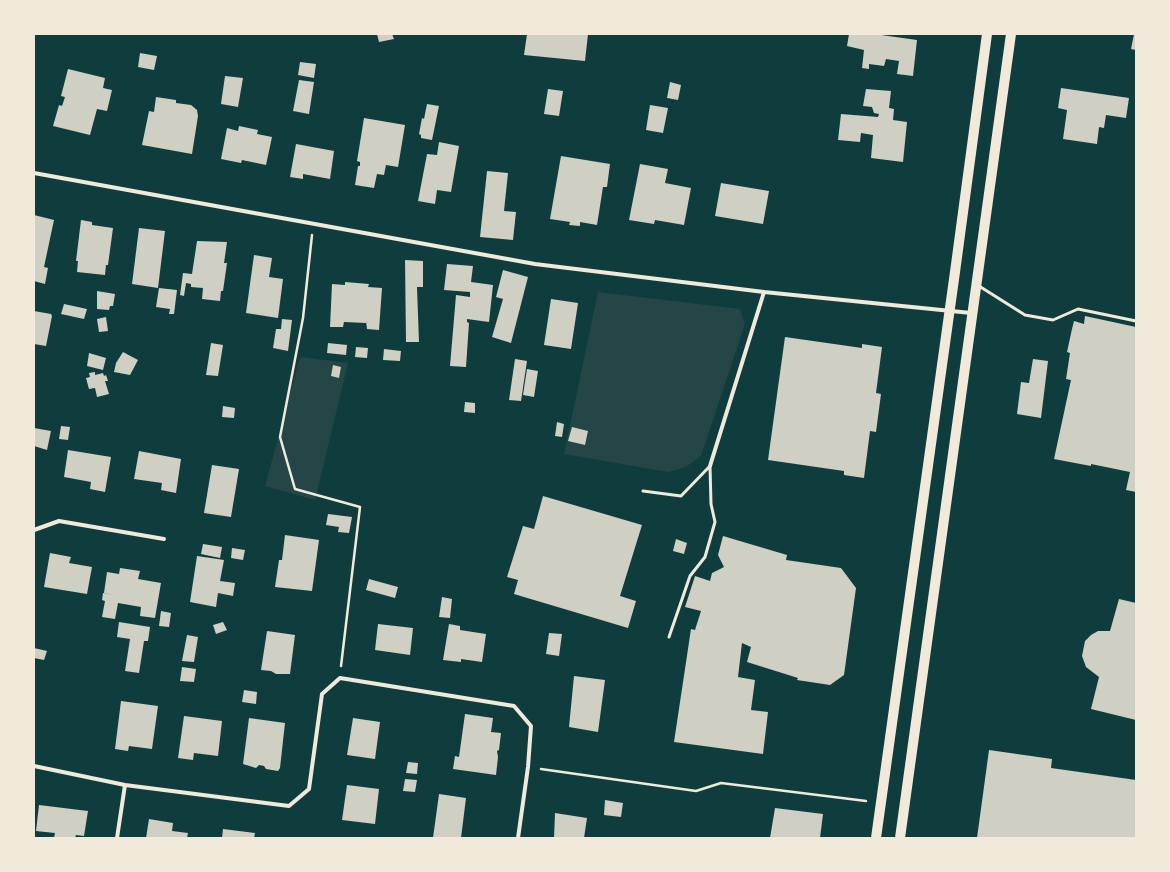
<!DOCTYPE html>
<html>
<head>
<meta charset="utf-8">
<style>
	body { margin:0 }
	#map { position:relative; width:1170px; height:872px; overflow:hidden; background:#0f3d3e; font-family:"Fira Sans",sans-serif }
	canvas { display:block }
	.frame { position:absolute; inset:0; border:35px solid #f1e9da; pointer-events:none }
</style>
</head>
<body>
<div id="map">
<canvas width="1170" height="872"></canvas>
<div class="frame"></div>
</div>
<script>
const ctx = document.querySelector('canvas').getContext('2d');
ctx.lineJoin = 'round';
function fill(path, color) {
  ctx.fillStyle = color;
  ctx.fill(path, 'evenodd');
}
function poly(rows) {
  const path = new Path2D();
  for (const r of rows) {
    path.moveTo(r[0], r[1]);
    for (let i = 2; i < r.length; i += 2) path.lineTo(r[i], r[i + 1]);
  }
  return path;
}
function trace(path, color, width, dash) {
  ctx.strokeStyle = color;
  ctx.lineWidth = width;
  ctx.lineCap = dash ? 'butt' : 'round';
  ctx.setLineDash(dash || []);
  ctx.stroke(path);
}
const green = poly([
	[598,292,740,309,745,324,701,456,686,467,668,472,564,454],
	[300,357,348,363,315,500,265,486]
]);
const building = poly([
	[377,34,392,34,394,39,379,42],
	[527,34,588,34,585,61,524,55],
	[849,34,874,34,917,40,913,76,897,74,899,61,886,59,884,66,869,64,869,69,862,68,864,50,847,46],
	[1134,34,1136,34,1136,50,1131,49],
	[140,53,157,56,154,70,138,67],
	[300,62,316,64,314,78,298,75],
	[68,69,105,78,103,88,112,90,107,111,97,109,90,135,53,126,59,105,62,106,65,97,61,96],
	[225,76,243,78,238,107,221,104],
	[299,80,314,82,309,114,293,111],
	[670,82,681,85,678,100,667,98],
	[1061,88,1129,98,1126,118,1106,115,1104,128,1099,127,1097,144,1063,139,1067,110,1058,108],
	[548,89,563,91,559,116,544,114],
	[866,89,891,91,889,108,894,109,893,120,907,122,903,162,871,158,873,135,861,133,860,142,838,140,841,114,878,117,879,114,874,113,872,107,863,106],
	[156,97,176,100,176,103,191,105,197,110,198,116,192,154,142,145,149,111,154,112],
	[427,104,439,106,432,140,421,138,421,135,419,134,422,118,424,119],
	[650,105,668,108,663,133,646,130],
	[364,118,405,125,398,167,386,165,384,175,377,174,374,188,355,185,358,166,360,166,360,162,357,161],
	[239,126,258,130,257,134,272,137,266,165,242,160,241,163,221,159,227,128,238,131],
	[439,142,459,146,451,192,437,190,435,204,418,201,427,154,437,155],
	[296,144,334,151,330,179,303,174,303,179,290,177],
	[561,156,610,164,607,187,603,187,597,225,580,222,580,226,569,225,570,222,550,219],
	[640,164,668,169,665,183,691,188,684,225,655,220,654,224,629,220],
	[487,171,508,173,504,211,516,212,513,240,480,237],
	[721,183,769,191,763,224,715,216],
	[34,215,54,220,44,267,48,268,45,284,34,281],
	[81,220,92,222,92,225,113,228,108,265,106,265,105,275,77,272,78,261,76,261],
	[139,228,165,231,158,288,132,284],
	[197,241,227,242,224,263,227,263,223,291,221,291,220,301,202,299,203,288,191,287,191,284,186,283,184,296,180,295,183,273,192,274],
	[254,255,272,258,269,277,283,279,278,318,246,313],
	[405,260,423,261,423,287,417,287,419,342,406,342],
	[447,264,473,266,471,282,493,285,489,322,467,319,467,322,469,323,466,367,450,366,456,295,470,297,470,292,444,290],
	[503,270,528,277,511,343,492,337,503,299,496,297],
	[345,282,369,284,368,287,382,288,379,330,367,329,366,321,366,323,344,322,343,327,330,327,332,284,345,285],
	[159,288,177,290,174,314,169,314,170,309,156,307],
	[97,291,115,294,113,306,110,306,109,310,97,309],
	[551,299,578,303,571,349,544,345],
	[64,304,87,309,84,319,61,314],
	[34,311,51,314,52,316,46,346,34,344],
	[1085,316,1136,327,1136,492,1126,490,1130,472,1091,464,1091,466,1054,459,1071,380,1066,379,1070,353,1067,352,1072,329,1074,321,1084,324],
	[106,317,108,331,99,332,97,319],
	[282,319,292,320,288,351,273,348,276,329,281,329],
	[785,337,862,348,862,344,882,347,876,393,881,394,876,432,870,431,864,478,844,475,844,471,768,460],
	[211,343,223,345,218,376,206,375],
	[328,343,347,345,346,355,327,353],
	[356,347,368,348,367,358,355,357],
	[384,349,401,351,400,361,383,360],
	[123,352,138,360,130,375,114,372,116,363],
	[89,353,106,358,103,370,87,366],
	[515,359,527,361,521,401,509,400],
	[1033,359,1048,361,1041,418,1017,414,1021,382,1029,383],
	[333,365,341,367,339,378,331,376],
	[527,369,538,371,534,397,523,395],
	[95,372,95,375,103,373,104,376,106,375,108,381,105,381,109,394,97,397,95,388,89,389,86,378,90,377,89,373],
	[465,402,475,403,475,413,464,412],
	[223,406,235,408,234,418,222,417],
	[557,422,564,424,562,437,555,436],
	[61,426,70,427,68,440,59,439],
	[572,427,588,431,585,445,568,441],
	[34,428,51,431,47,450,34,446],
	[68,450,111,457,105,492,90,489,91,482,64,477],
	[139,451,181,459,176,493,161,490,162,483,134,479],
	[212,465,239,469,231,517,204,513],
	[543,496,642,525,620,596,636,601,628,628,514,594,518,580,507,577,523,526,534,529],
	[328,514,352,517,349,533,338,532,339,527,326,525],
	[285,535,319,540,312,591,275,587,279,560,282,560],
	[723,536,787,555,786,560,841,568,856,588,844,675,830,685,797,680,798,678,747,662,751,647,742,643,738,677,755,680,751,710,768,712,763,754,674,742,691,629,695,630,701,611,685,607,695,576,710,581,712,573,724,567,718,555],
	[676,539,687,543,684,554,673,551],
	[203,544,222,547,220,558,201,554],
	[232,548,245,550,243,560,231,558],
	[50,553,71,557,69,563,92,567,87,594,44,587],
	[197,556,224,560,220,581,235,583,233,596,218,593,216,607,190,602],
	[120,568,140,571,138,579,161,583,155,618,140,616,141,607,118,603,115,619,102,617,105,601,102,600,103,593,115,595,104,593,107,572,119,574],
	[369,579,398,587,395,598,366,590],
	[442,597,452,599,450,618,439,617],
	[1119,599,1136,603,1136,720,1091,709,1099,677,1086,667,1082,656,1085,641,1091,635,1098,631,1110,631],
	[161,611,171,613,169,627,159,626],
	[119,622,150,627,148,641,144,641,139,673,125,671,130,639,117,637],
	[223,622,227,630,216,634,213,625],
	[378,624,413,628,410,655,375,650],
	[449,624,460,626,460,630,486,634,482,662,461,659,461,662,443,660],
	[267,631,295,635,290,674,276,674,271,671,261,670],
	[549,633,562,634,559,656,546,654],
	[187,635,198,637,194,662,182,661],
	[34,648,47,651,44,660,34,658],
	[182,667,196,669,194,682,180,681],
	[574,676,605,680,598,732,569,727],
	[244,690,257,692,256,704,242,702],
	[121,701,158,706,152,749,129,746,128,751,115,749],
	[465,714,493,718,491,732,501,733,499,750,497,751,498,757,496,775,453,769,455,756,459,757],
	[184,716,222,721,218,756,194,753,193,760,178,758],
	[249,718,285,723,280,768,278,771,266,769,264,766,259,765,256,768,243,764],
	[353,718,380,722,375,759,347,755],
	[989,750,1052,759,1051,768,1136,780,1136,838,977,838],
	[408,762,418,763,417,774,406,773],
	[405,779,417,780,415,792,403,791],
	[347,785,379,789,375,824,342,820],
	[439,794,466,798,461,838,433,838],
	[605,800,623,803,621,817,604,815],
	[39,805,88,811,84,836,76,835,75,838,54,838,55,833,36,831],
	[775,808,823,814,820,838,770,838],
	[555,813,587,818,584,838,554,838],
	[149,819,173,823,172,831,188,833,187,838,146,838],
	[223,829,255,833,254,838,222,838]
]);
const path = poly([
	[312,235,303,318,280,437,295,489,360,507,341,666],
	[541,769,696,791,721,783,866,801]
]);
const service = poly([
	[979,286,1025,315,1053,320,1078,309,1136,321],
	[643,491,681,496,710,466],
	[669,637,690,576,705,557,715,522,711,504,710,466]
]);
const minor = poly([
	[34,173,535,264,764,292,971,313],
	[710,466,764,292],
	[34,530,59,521,164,539],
	[34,766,125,785,289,806,309,789,322,694,340,678,514,706,531,726,528,767,518,838],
	[117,838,125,785]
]);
const primary = poly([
	[876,838,955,272,987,34],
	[900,838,1011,34]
]);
fill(green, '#244646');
fill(building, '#cfcfc3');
trace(path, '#f1e9da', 2.5);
trace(service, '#f1e9da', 3);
trace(minor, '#f1e9da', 4);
trace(primary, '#f1e9da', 10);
</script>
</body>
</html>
